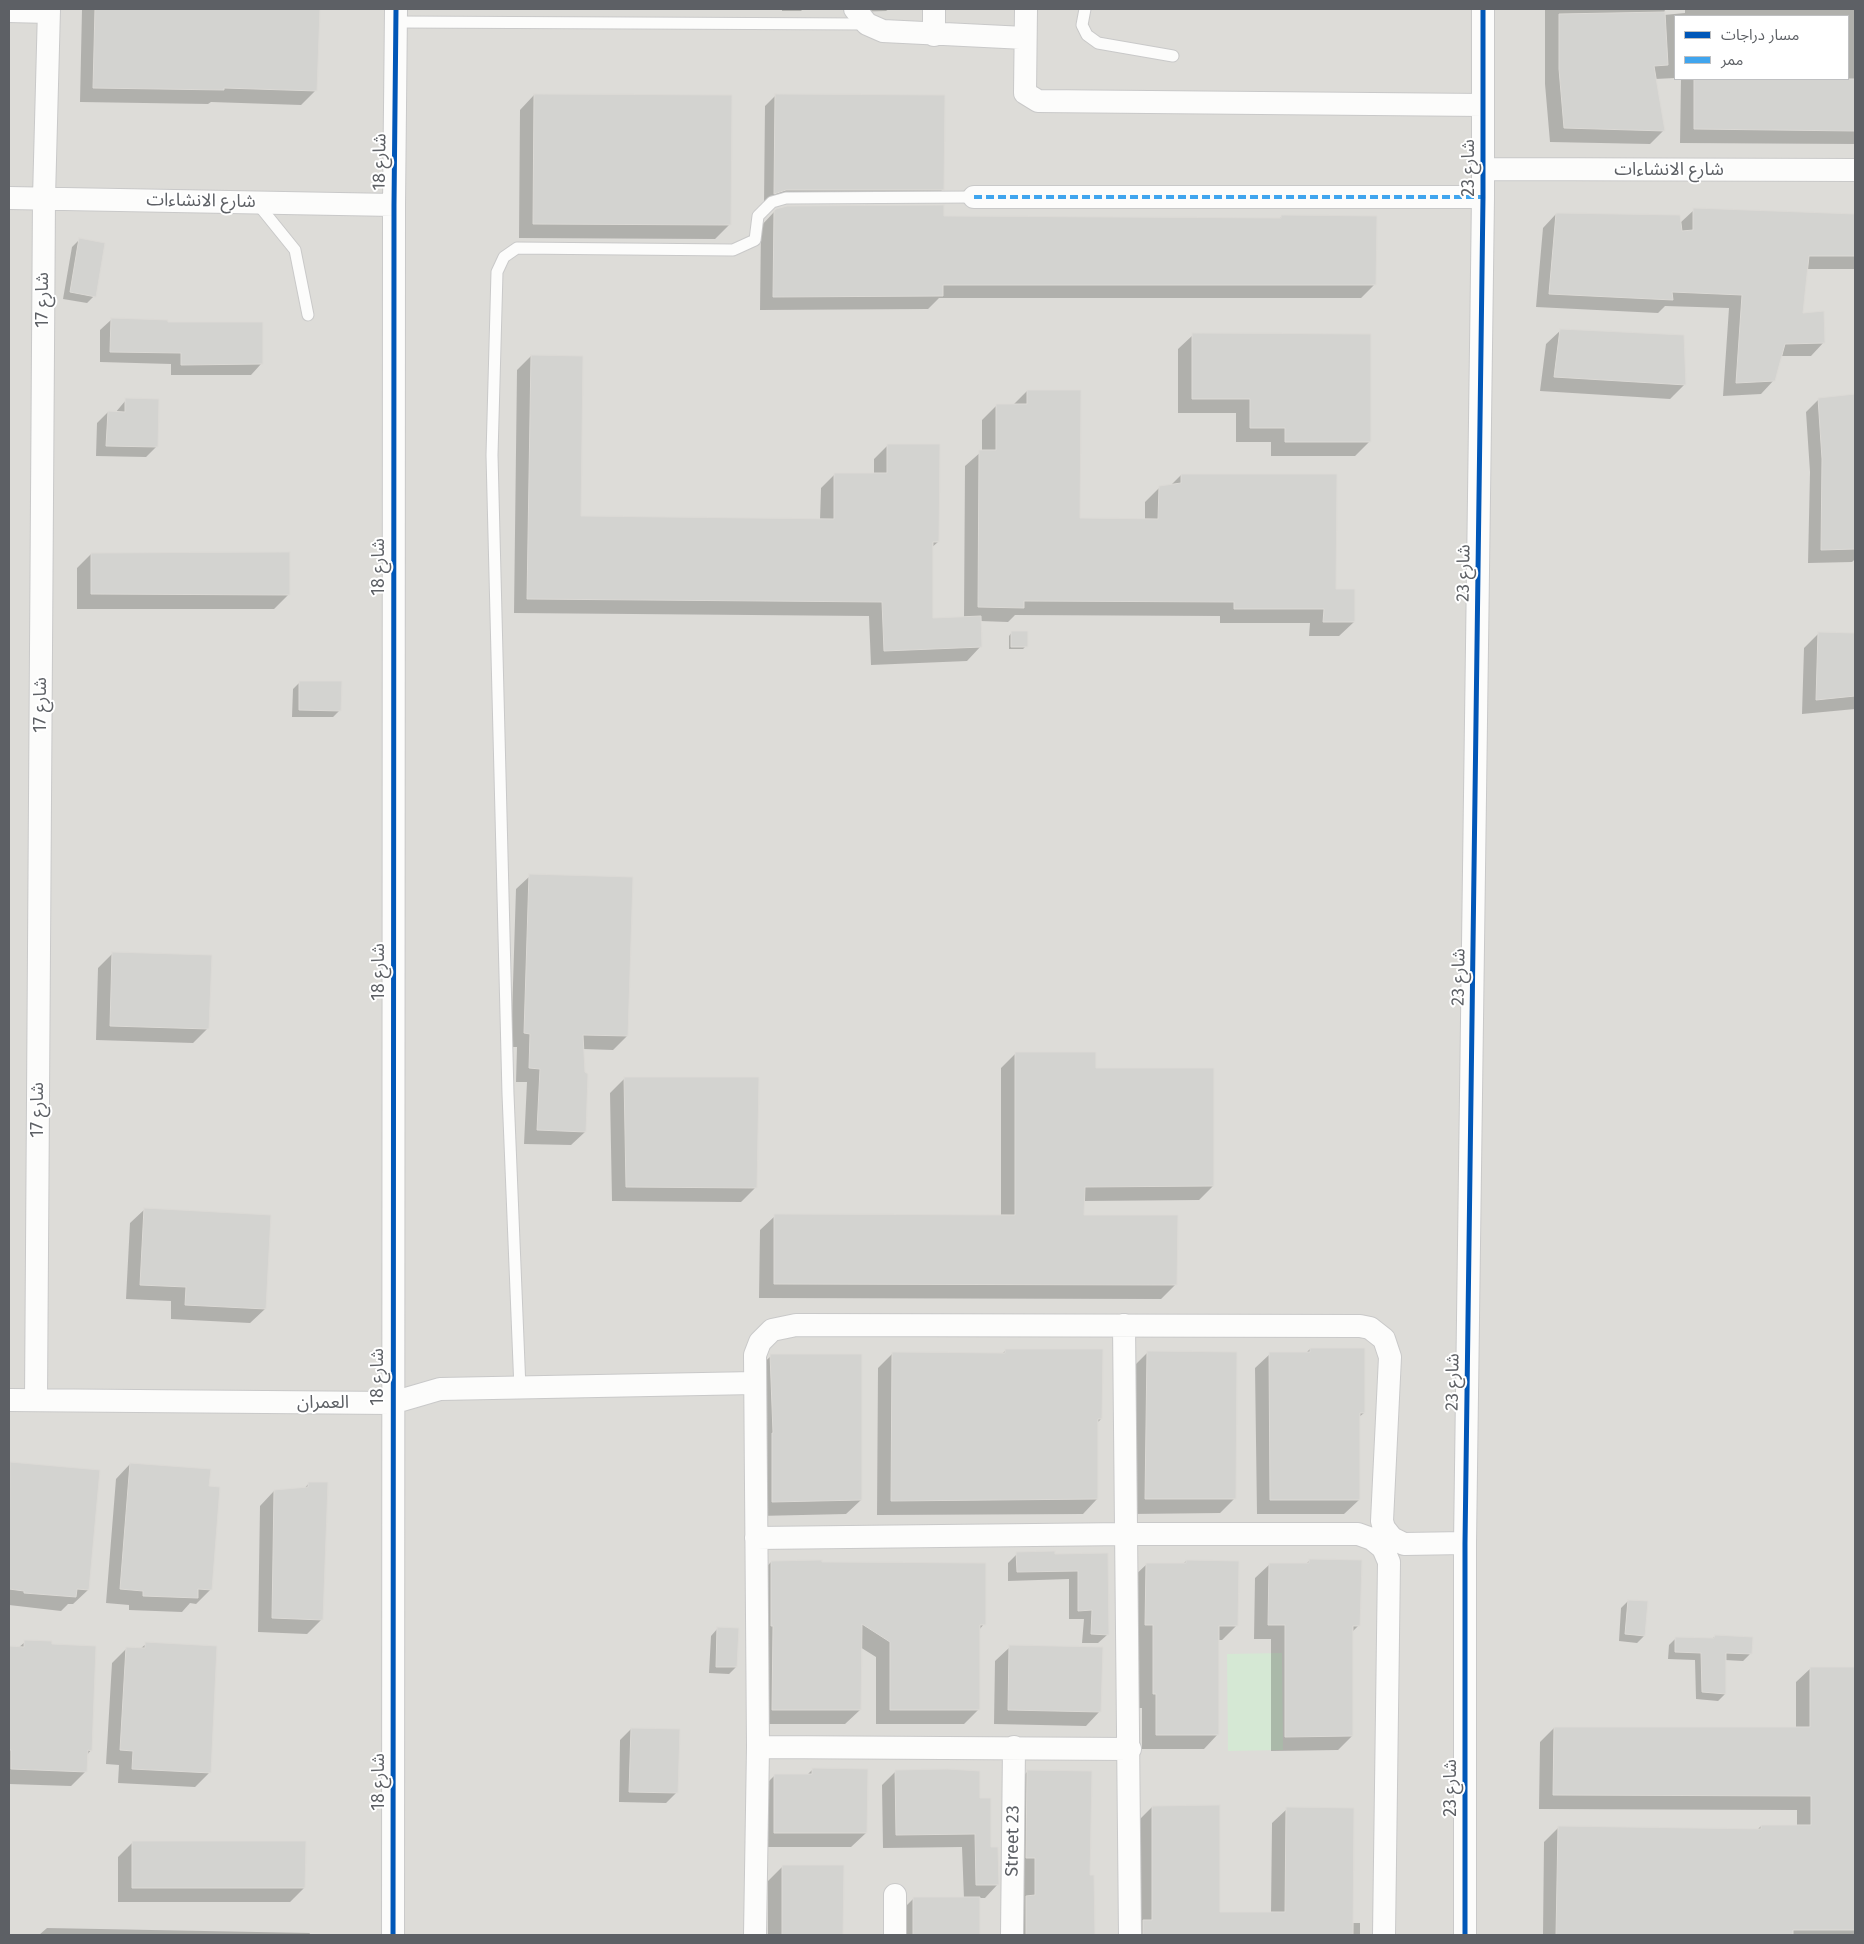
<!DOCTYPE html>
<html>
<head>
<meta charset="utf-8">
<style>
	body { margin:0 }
	#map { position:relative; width:1864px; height:1944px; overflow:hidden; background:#ecece7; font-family:"Fira Sans","Noto Sans Arabic",sans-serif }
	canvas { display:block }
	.frame { position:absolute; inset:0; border:10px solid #5d6065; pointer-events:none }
	.legend { position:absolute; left:1674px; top:15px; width:175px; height:65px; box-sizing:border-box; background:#fff; border:1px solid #bebfc1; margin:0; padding:6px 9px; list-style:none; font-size:15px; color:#5d6065 }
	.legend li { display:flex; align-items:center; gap:10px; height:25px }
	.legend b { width:25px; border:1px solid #bebfc1 }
</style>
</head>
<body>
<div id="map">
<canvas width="1864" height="1944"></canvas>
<div class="frame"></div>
<ul class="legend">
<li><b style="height:6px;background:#0057b8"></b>مسار دراجات</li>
<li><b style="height:6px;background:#40a5ee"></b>ممر</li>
</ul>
</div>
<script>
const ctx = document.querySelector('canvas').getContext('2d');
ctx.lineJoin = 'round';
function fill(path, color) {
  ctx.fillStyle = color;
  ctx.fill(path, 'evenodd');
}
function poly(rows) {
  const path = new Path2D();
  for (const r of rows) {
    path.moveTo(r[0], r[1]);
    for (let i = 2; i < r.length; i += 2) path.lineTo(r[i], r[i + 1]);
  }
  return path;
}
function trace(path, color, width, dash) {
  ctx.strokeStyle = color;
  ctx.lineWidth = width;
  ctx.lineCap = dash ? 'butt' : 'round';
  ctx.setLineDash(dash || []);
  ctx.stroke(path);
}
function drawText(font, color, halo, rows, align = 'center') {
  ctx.font = font + ' "Fira Sans","Noto Sans Arabic",sans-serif';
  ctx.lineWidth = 4;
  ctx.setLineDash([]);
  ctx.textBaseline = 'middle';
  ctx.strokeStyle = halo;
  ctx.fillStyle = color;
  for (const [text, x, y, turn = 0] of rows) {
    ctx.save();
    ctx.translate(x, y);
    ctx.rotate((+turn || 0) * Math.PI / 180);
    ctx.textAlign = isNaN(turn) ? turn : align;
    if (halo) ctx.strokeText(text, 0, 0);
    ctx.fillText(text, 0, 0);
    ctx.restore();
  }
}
const industrial = poly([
	[9,9,1855,9,1855,1935,9,1935],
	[1675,16,1848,16,1848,79,1675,79]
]);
const green = poly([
	[1282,1653,1283,1750,1228,1751,1227,1654]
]);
const shadow = poly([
	[82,9,224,9,223,66,237,67,240,9,319,9,315,91,301,105,211,102,208,104,80,102],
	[782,9,803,9,801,11,782,11],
	[841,9,889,9,886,11,850,12],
	[1545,9,1665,9,1664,15,1685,13,1685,9,1855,9,1855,144,1680,143,1681,79,1848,79,1848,16,1675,16,1675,78,1655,79,1664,130,1650,144,1550,142,1545,84],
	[534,95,730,224,715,239,519,238,520,110],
	[776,95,943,189,932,200,764,204,765,106],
	[1694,210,1855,215,1855,269,1806,269,1802,314,1824,342,1811,356,1780,356,1774,380,1761,394,1723,396,1729,308,1665,306,1658,313,1536,307,1543,228,1556,214,1680,223],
	[774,212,943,218,1278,220,1281,217,1374,285,1361,298,939,298,928,309,760,310,761,226],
	[79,240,94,296,87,303,63,299,72,247],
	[111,320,167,323,261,364,251,375,171,375,171,364,100,362,100,330],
	[1561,330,1685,384,1670,399,1540,391,1546,344],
	[1193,335,1370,441,1355,456,1271,456,1271,442,1236,442,1236,413,1178,413,1178,349],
	[531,356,580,517,820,520,821,488,835,474,874,474,874,459,888,445,938,542,931,548,932,620,964,618,965,466,982,451,982,420,997,405,1013,405,1027,391,1078,520,1145,520,1145,502,1160,487,1171,485,1181,475,1335,590,1354,622,1339,636,1309,636,1310,623,1220,623,1220,616,1015,615,1008,622,980,621,981,646,967,661,871,665,869,616,514,613,517,370],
	[1855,395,1855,559,1852,562,1808,563,1810,472,1806,412,1819,399],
	[126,400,157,446,146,457,96,456,97,423,108,412,115,413],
	[91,554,289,594,274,609,77,609,77,568],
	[1012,632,1026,646,1023,649,1009,649,1009,636],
	[1819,633,1855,634,1855,709,1802,714,1804,648],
	[300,682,340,710,333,717,292,717,293,689],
	[530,876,627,1036,613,1050,583,1049,585,1132,571,1145,524,1144,527,1082,516,1082,517,1047,511,1047,516,889],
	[113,953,208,1028,193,1043,96,1040,98,968],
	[1016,1053,1095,1070,1213,1186,1199,1200,1083,1201,1083,1216,1176,1284,1161,1299,759,1298,760,1230,775,1216,1001,1216,1001,1068],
	[625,1078,755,1188,741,1202,612,1201,610,1093],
	[145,1209,265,1309,250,1323,171,1319,171,1301,126,1299,130,1223],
	[1310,1349,1364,1413,1359,1417,1359,1500,1344,1514,1257,1514,1255,1368,1270,1354,1306,1353],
	[1006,1350,1101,1419,1097,1423,1097,1499,1083,1514,877,1515,878,1368,892,1354,1002,1354],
	[1148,1352,1234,1499,1220,1513,1131,1514,1133,1367],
	[771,1356,861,1500,846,1514,758,1516,756,1370],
	[11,1463,88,1590,73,1604,68,1604,61,1611,9,1605,9,1466],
	[130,1464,208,1487,211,1589,196,1604,190,1603,182,1612,129,1610,129,1605,106,1603,116,1479],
	[309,1483,322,1619,307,1634,258,1632,260,1506,274,1491,304,1489],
	[1017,1554,1107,1554,1107,1635,1098,1643,1082,1643,1084,1619,1069,1619,1069,1579,1008,1581,1008,1563],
	[1310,1560,1359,1625,1352,1632,1352,1736,1338,1750,1271,1751,1271,1639,1254,1639,1255,1578,1270,1564,1306,1564],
	[1186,1561,1237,1625,1222,1640,1218,1640,1218,1734,1204,1749,1142,1749,1142,1708,1139,1708,1139,1639,1131,1639,1132,1578,1147,1564,1183,1564],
	[771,1562,984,1624,979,1630,979,1709,964,1724,876,1724,876,1657,860,1647,860,1710,845,1724,758,1724,757,1577],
	[1628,1601,1644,1636,1637,1643,1619,1641,1621,1608],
	[718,1628,736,1667,729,1674,709,1673,711,1636],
	[1715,1636,1750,1654,1743,1661,1725,1660,1725,1694,1718,1701,1696,1699,1695,1660,1668,1659,1669,1645,1676,1638,1712,1639],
	[25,1642,91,1750,87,1755,86,1771,71,1786,9,1784,9,1647,18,1648],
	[146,1644,209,1773,195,1787,118,1783,119,1765,106,1764,112,1663,126,1649,140,1649],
	[1010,1647,1100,1711,1086,1726,994,1724,995,1661],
	[1811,1668,1855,1668,1855,1935,1543,1935,1544,1842,1558,1828,1757,1830,1761,1826,1797,1826,1797,1810,1539,1809,1540,1742,1554,1728,1796,1729,1796,1682],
	[631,1729,677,1792,666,1803,619,1802,620,1740],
	[813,1769,866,1833,851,1847,760,1847,761,1789,775,1775,807,1775],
	[896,1771,979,1799,998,1884,985,1898,979,1898,979,1935,899,1935,899,1913,914,1898,964,1899,962,1847,883,1848,882,1785],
	[1028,1771,1089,1876,1093,1876,1094,1935,1012,1935,1013,1786],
	[1152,1807,1219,1913,1271,1914,1272,1823,1287,1809,1352,1923,1360,1923,1360,1935,1129,1935,1138,1821],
	[133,1842,304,1888,290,1902,118,1902,118,1857],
	[783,1866,842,1866,842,1935,768,1935,768,1881],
	[47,1928,310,1933,309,1935,39,1935]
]);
const building = poly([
	[95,9,320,9,317,91,224,88,224,90,93,88,95,9],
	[1665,12,1668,65,1654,66,1665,131,1564,128,1559,69,1559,14,1665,12],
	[1694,79,1855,79,1855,131,1694,129,1694,79],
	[534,94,732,95,731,225,533,224,534,94],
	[775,94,945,95,944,190,786,190,774,194,775,94],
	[944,205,944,216,1281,218,1281,215,1377,216,1376,285,943,285,943,296,773,297,774,211,776,209,787,206,944,205],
	[1693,208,1855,214,1855,256,1809,256,1803,313,1824,311,1825,343,1785,344,1775,381,1736,383,1742,295,1672,292,1673,300,1549,294,1556,213,1680,215,1682,231,1693,230,1693,208],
	[79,238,105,243,96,297,70,292,79,238],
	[111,318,168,320,168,322,263,322,263,364,181,365,181,353,110,352,111,318],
	[1560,329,1684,335,1686,385,1554,377,1560,329],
	[1192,333,1371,334,1371,442,1285,442,1285,428,1250,428,1250,399,1192,399,1192,333],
	[531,355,583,356,581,516,834,519,834,473,887,473,887,444,940,444,939,542,933,542,933,618,981,616,982,647,884,651,882,602,527,599,531,355],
	[1027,390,1081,390,1080,518,1158,519,1159,486,1181,483,1181,474,1337,474,1336,589,1355,589,1355,622,1323,622,1324,609,1234,609,1234,602,1024,601,1024,608,978,607,979,450,996,450,996,404,1027,404,1027,390],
	[1855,394,1855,549,1821,550,1822,459,1818,398,1855,394],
	[125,398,159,399,158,447,106,446,108,411,125,412,125,398],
	[290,552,290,595,91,594,91,553,290,552],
	[1011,631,1028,631,1028,647,1011,647,1011,631],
	[1818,632,1855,633,1855,696,1816,700,1818,632],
	[299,681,342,681,341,711,299,710,299,681],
	[529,874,633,877,628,1036,583,1035,585,1072,588,1074,586,1132,537,1130,540,1069,529,1068,530,1034,524,1033,529,874],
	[112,952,212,955,209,1029,110,1026,112,952],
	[1015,1052,1096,1052,1096,1068,1214,1068,1214,1186,1085,1187,1084,1215,1178,1215,1177,1285,774,1284,774,1214,1015,1215,1015,1052],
	[624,1077,759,1077,757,1188,626,1187,624,1077],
	[144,1208,271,1215,266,1309,185,1305,186,1287,140,1285,144,1208],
	[1310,1348,1365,1348,1365,1413,1360,1413,1360,1500,1270,1500,1269,1352,1310,1352,1310,1348],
	[1005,1349,1103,1349,1102,1419,1098,1419,1098,1499,891,1501,892,1352,1005,1353,1005,1349],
	[1147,1351,1237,1352,1236,1499,1145,1499,1147,1351],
	[770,1354,862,1354,862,1500,772,1502,772,1433,773,1433,770,1354],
	[10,1462,100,1470,89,1590,77,1589,76,1597,24,1593,24,1591,9,1589,10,1462],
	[130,1463,211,1469,209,1486,220,1487,212,1590,198,1589,198,1598,143,1596,143,1591,120,1589,130,1463],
	[308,1482,328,1482,323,1620,272,1618,274,1490,308,1487,308,1482],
	[1055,1551,1055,1554,1108,1553,1109,1635,1091,1634,1092,1610,1078,1611,1078,1571,1017,1572,1016,1552,1055,1551],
	[1309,1559,1362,1560,1360,1626,1353,1626,1353,1736,1285,1737,1285,1625,1268,1625,1269,1563,1309,1563,1309,1559],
	[822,1560,822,1562,986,1563,986,1625,980,1625,980,1710,890,1710,890,1642,862,1624,861,1710,772,1710,773,1626,771,1626,771,1561,822,1560],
	[1186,1560,1239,1561,1238,1626,1219,1626,1219,1735,1156,1735,1156,1694,1153,1694,1153,1625,1145,1625,1146,1563,1186,1563,1186,1560],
	[1628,1600,1648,1601,1645,1636,1625,1634,1628,1600],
	[717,1627,739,1628,737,1667,716,1667,717,1627],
	[1715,1635,1753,1637,1752,1654,1726,1653,1726,1694,1702,1692,1701,1653,1675,1652,1675,1637,1714,1638,1715,1635],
	[24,1640,52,1641,52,1644,96,1646,92,1751,88,1750,87,1772,11,1769,11,1750,9,1750,9,1646,24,1647,24,1640],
	[145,1642,217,1646,211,1773,132,1769,133,1751,120,1750,126,1647,145,1648,145,1642],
	[1009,1645,1103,1647,1101,1712,1008,1710,1009,1645],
	[1810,1667,1855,1667,1855,1930,1793,1930,1793,1935,1556,1935,1558,1826,1761,1829,1761,1825,1811,1825,1811,1796,1553,1795,1554,1727,1810,1727,1810,1667],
	[631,1728,680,1729,678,1793,629,1792,631,1728],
	[812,1768,868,1769,867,1833,774,1833,774,1774,812,1774,812,1768],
	[947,1769,980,1771,980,1798,991,1798,991,1847,998,1847,999,1885,976,1885,975,1834,896,1835,895,1770,947,1769],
	[1027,1770,1092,1771,1090,1875,1094,1875,1095,1935,1026,1935,1026,1896,1035,1895,1035,1858,1026,1858,1027,1770],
	[1220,1805,1220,1912,1285,1912,1286,1807,1354,1808,1353,1935,1143,1935,1143,1920,1152,1920,1152,1806,1220,1805],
	[132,1841,306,1841,305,1888,132,1888,132,1841],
	[782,1865,844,1865,843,1935,782,1935,782,1865],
	[913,1897,980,1897,980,1935,913,1935,913,1897]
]);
const service = poly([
	[1085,9,1082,25,1087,35,1098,43,1173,56],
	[396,22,867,24],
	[257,203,295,250,308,315],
	[520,1389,508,1094,492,455,497,272,504,257,517,248,733,250,755,240,758,216,772,202,786,198,974,197]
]);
const minor = poly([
	[855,9,867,24,883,31,1025,38],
	[1026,9,1025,93,1038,101,1483,105],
	[9,11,49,12],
	[934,35,934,9],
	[1483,169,1855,170],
	[974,197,1483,197],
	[9,198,394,205],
	[1124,1325,1130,1935],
	[9,1400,392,1403,440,1389,755,1383],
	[36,1400,44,198,49,9],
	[756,1538,1127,1534,1358,1534,1372,1539,1383,1548,1389,1562,1384,1935],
	[758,1747,1130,1749],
	[895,1895,895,1935],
	[393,1935,394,205,396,9],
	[755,1935,758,1747,755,1355,760,1342,772,1330,796,1325,1360,1326,1370,1328,1384,1339,1390,1357,1382,1521,1384,1528,1392,1538,1404,1544,1465,1543],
	[1012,1935,1014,1747],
	[1465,1935,1465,1543,1483,197,1483,9]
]);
const quiet = poly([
	[974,197,1483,197]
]);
const cycleway = poly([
	[393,1935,394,205,396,9],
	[1465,1935,1465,1543,1483,197,1483,9]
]);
const streetNames = [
	["شارع 18",380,162,-89],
	["شارع 23",1469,168,-90],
	["شارع الانشاءات",1669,170],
	["شارع الانشاءات",201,201,1],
	["شارع 17",43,300,-90],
	["شارع 18",379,567,-90],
	["شارع 23",1464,573,-89],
	["شارع 17",41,705,-90],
	["شارع 18",379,972,-90],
	["شارع 23",1459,977,-89],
	["شارع 17",38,1110,-90],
	["شارع 18",378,1377,-90],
	["شارع 23",1453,1382,-89],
	["العمران",323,1403],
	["شارع 18",379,1782,-90],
	["شارع 23",1451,1788,-90],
	["Street 23",1013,1841,-89]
];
fill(industrial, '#dddcd8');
fill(green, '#d5e8d4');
fill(shadow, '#0003');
fill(building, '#d3d3d0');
trace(building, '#dcdad6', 1);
trace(service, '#c9c9c9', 13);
trace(minor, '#c9c9c9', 24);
trace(service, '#fcfcfb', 11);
trace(minor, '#fcfcfb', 22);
trace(quiet, '#40a5ee', 4, [8, 4]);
trace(cycleway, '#0057b8', 5);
drawText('18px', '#5d6065', '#fff', streetNames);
</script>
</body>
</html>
